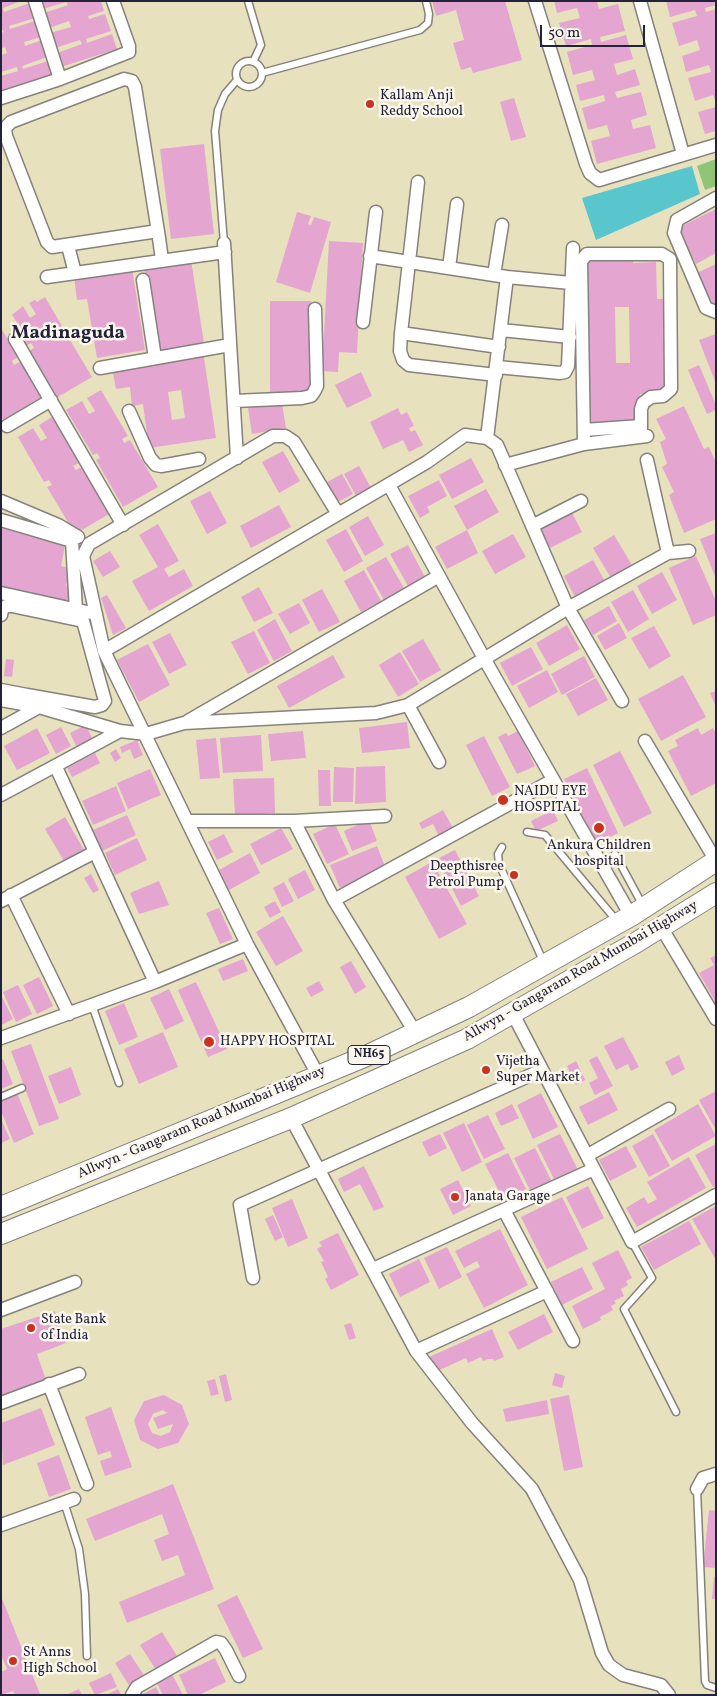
<!DOCTYPE html>
<html>
<head>
<meta charset="utf-8">
<style>
	body { margin:0 }
	#map { position:relative; width:717px; height:1696px; overflow:hidden; background:#e8e1bd; font-family:Vollkorn,serif }
	canvas { display:block }
	.frame { position:absolute; inset:0; border:2px solid #22223b; pointer-events:none }
	.scale { position:absolute; left:540px; top:25px; width:105px; height:22px; box-sizing:border-box; border:2px solid #22223b; border-top:0; padding-left:6px; font-size:15px; line-height:18px; white-space:nowrap; color:#22223b; -webkit-text-stroke:4px #fbf7ec; paint-order:stroke }
</style>
</head>
<body>
<div id="map">
<canvas width="717" height="1696"></canvas>
<div class="frame"></div>
<div class="scale">50 m</div>
</div>
<script>
const ctx = document.querySelector('canvas').getContext('2d');
ctx.lineJoin = 'round';
function fill(path, color) {
  ctx.fillStyle = color;
  ctx.fill(path, 'evenodd');
}
function poly(rows) {
  const path = new Path2D();
  for (const r of rows) {
    if (r.length === 3) {
      path.moveTo(r[0] + r[2], r[1]);
      path.arc(r[0], r[1], r[2], 0, 2 * Math.PI);
      continue;
    }
    path.moveTo(r[0], r[1]);
    for (let i = 2; i < r.length; i += 2) path.lineTo(r[i], r[i + 1]);
  }
  return path;
}
function trace(path, color, width, dash) {
  ctx.strokeStyle = color;
  ctx.lineWidth = width;
  ctx.lineCap = dash ? 'butt' : 'round';
  ctx.setLineDash(dash || []);
  ctx.stroke(path);
}
function drawText(font, color, halo, rows, align = 'center') {
  ctx.font = font + ' Vollkorn,serif';
  ctx.lineWidth = 5;
  ctx.setLineDash([]);
  ctx.textBaseline = 'middle';
  ctx.strokeStyle = halo;
  ctx.fillStyle = color;
  for (const [text, x, y, turn = 0] of rows) {
    ctx.save();
    ctx.translate(x, y);
    ctx.rotate((+turn || 0) * Math.PI / 180);
    ctx.textAlign = isNaN(turn) ? turn : align;
    if (halo) ctx.strokeText(text, 0, 0);
    ctx.fillText(text, 0, 0);
    ctx.restore();
  }
}
const green = poly([
	[716,159,716,186,705,190,697,166]
]);
const water = poly([
	[692,166,700,194,596,240,582,198]
]);
const building = poly([
	[1,1,21,1,3,8,4,12,30,3,35,18,9,26,10,29,35,21,41,37,24,42,25,46,42,40,47,57,22,66,23,69,48,61,53,75,1,92,1,76,18,71,17,67,1,72,1,55,7,53,5,47,1,49,1,33,4,32,1,28],
	[40,1,66,1,66,2,43,9],
	[66,1,101,1,104,11,88,16,89,19,105,14,111,31,86,39,87,43,112,34,117,49,61,67,57,53,82,44,80,40,55,48,50,33,71,27,69,21,49,28,44,13,68,5],
	[432,1,505,1,522,60,473,73,471,67,461,70,453,43,464,40,456,10,436,16],
	[554,1,597,1,599,9,618,4,625,31,600,37,601,42,626,35,633,59,614,64,617,75,635,69,640,85,615,92,617,98,641,92,647,115,631,120,633,129,650,125,656,148,597,164,591,141,610,136,607,125,588,130,582,108,605,101,604,95,580,101,576,85,595,80,592,70,573,75,567,52,592,45,591,39,566,46,559,23,580,18,577,8,557,13],
	[666,1,716,1,716,5,705,8,706,12,716,9,716,102,713,95,695,101,688,78,711,72,709,65,686,72,682,56,700,50,697,40,679,46,672,23,697,16,695,10,670,17],
	[514,98,526,137,511,141,500,102],
	[716,107,716,131,705,134,698,112],
	[204,144,214,234,171,239,160,149],
	[716,209,716,253,696,264,678,228],
	[297,212,311,216,308,224,311,225,314,217,331,222,310,293,276,282],
	[329,241,363,243,357,353,339,352,338,372,322,371],
	[583,258,633,259,633,263,656,262,657,299,665,299,664,393,640,394,640,421,585,422],
	[615,307,629,307,630,363,616,363],
	[191,260,204,343,157,351,144,268],
	[716,264,716,310,697,273],
	[132,268,145,350,97,358,87,299,77,300,74,277],
	[45,297,62,326,55,330,58,333,64,330,92,377,56,398,29,351,34,348,31,343,26,346,15,326,18,324,12,315,23,306,30,318,36,314,29,303,35,300,37,302],
	[270,301,311,301,311,394,270,394],
	[1,328,18,357,12,361,14,365,21,361,41,397,3,420,1,416],
	[716,334,716,384,699,340],
	[203,351,216,438,149,448,143,404,132,406,130,387,116,389,112,368],
	[181,390,185,418,172,420,168,392],
	[699,365,716,405,716,410,707,414,688,370],
	[361,372,372,396,347,408,335,385],
	[101,390,128,436,122,439,124,443,130,440,158,487,123,507,96,460,100,458,97,453,93,455,66,410,82,401,89,414,95,411,87,398],
	[282,403,286,428,252,434,248,408],
	[684,406,704,449,709,447,716,463,716,519,684,533,669,495,674,492,662,467,667,464,660,442,666,439,656,419],
	[398,408,401,415,407,412,414,426,409,428,411,432,415,430,423,445,409,452,403,440,383,449,370,422],
	[52,417,79,463,73,466,76,470,82,467,109,514,75,534,47,487,52,485,49,480,44,482,18,437,33,428,41,441,47,438,39,425],
	[283,451,300,481,279,493,262,462],
	[471,458,484,482,452,499,439,475],
	[359,466,371,488,356,496,344,474],
	[342,474,353,494,338,502,327,482],
	[439,480,447,496,427,507,430,512,420,518,408,496],
	[486,489,499,512,467,530,454,506],
	[210,491,227,523,207,534,190,501],
	[279,505,291,527,251,548,240,526],
	[571,511,582,532,550,548,539,528],
	[368,516,384,545,365,556,349,527],
	[158,524,179,561,164,569,169,577,184,569,193,586,149,611,132,581,158,567,139,535],
	[1,526,66,540,61,566,70,568,66,586,74,588,70,605,1,590],
	[346,529,363,561,344,572,326,540],
	[467,530,478,553,447,569,435,547],
	[716,533,716,579,700,539],
	[513,534,526,557,495,574,482,551],
	[614,535,632,565,611,578,593,548],
	[408,545,425,577,408,586,390,554],
	[110,551,120,567,103,577,93,561],
	[696,556,716,601,716,615,693,625,669,568],
	[386,557,404,588,384,600,366,568],
	[593,560,606,583,576,599,564,576],
	[364,570,381,601,361,612,344,581],
	[662,572,677,600,652,614,637,586],
	[259,587,273,613,254,622,241,597],
	[322,589,340,622,319,632,302,600],
	[633,590,649,619,628,632,611,602],
	[107,595,126,628,113,635,101,598],
	[299,603,310,623,290,634,278,614],
	[609,606,617,621,593,635,584,620],
	[275,619,292,651,274,661,257,630],
	[619,623,627,638,605,650,597,636],
	[567,625,580,649,549,666,536,643],
	[654,626,671,656,649,669,631,638],
	[254,631,270,663,248,674,231,642],
	[170,633,187,665,169,674,152,642],
	[423,639,441,670,420,682,402,651],
	[148,644,170,685,139,702,117,660],
	[531,647,543,669,512,686,500,663],
	[400,652,419,684,398,697,379,665],
	[333,655,345,677,289,708,277,686],
	[584,656,595,677,562,695,551,674],
	[6,659,14,660,12,677,4,676],
	[547,670,558,692,529,708,517,686],
	[683,675,706,717,661,741,638,699],
	[596,678,608,700,578,716,566,694],
	[716,691,716,707,710,693],
	[407,722,410,748,362,753,359,728],
	[86,725,93,740,77,748,70,733],
	[61,727,71,746,56,754,46,735],
	[37,728,50,753,17,770,4,746],
	[698,728,701,735,713,728,716,734,716,783,691,796,668,751,678,746,675,740],
	[303,731,306,758,271,761,268,734],
	[518,731,535,766,517,774,498,737,506,733,508,736],
	[261,735,263,771,223,773,220,738],
	[484,736,510,787,492,796,466,745],
	[216,738,220,778,200,779,196,740],
	[137,740,143,755,134,759,130,749,122,753,120,747],
	[116,749,121,758,115,762,110,753],
	[620,751,652,813,624,827,593,765],
	[95,753,100,763,72,777,67,768],
	[385,766,386,802,355,804,356,767],
	[334,767,354,768,353,802,333,802],
	[587,768,618,833,596,844,564,779],
	[150,769,161,795,128,809,117,783],
	[318,770,330,770,331,806,319,806],
	[274,778,275,813,235,815,233,779],
	[116,786,126,811,93,825,82,801],
	[443,810,453,828,439,836,433,824,422,829,419,823],
	[553,810,558,821,536,831,531,821],
	[127,815,136,835,102,851,93,830],
	[65,817,84,850,64,861,45,829],
	[369,820,377,841,352,851,344,831],
	[335,824,349,854,327,864,313,834],
	[281,828,293,849,261,865,250,844],
	[224,834,233,852,217,860,208,842],
	[137,838,147,860,115,875,105,853],
	[377,846,386,869,340,888,330,865],
	[455,850,479,896,461,906,437,859],
	[250,853,260,873,229,890,219,870],
	[432,862,467,924,439,939,405,877],
	[305,870,315,890,298,899,288,879],
	[91,874,99,890,93,893,84,878],
	[159,881,169,905,139,914,130,893],
	[284,882,294,901,282,907,273,888],
	[275,901,281,912,270,918,264,907],
	[219,908,233,939,220,944,206,913],
	[283,916,303,951,276,966,256,932],
	[716,955,716,1003,699,973,714,965,710,958],
	[243,959,248,971,223,981,218,969],
	[351,961,366,987,355,994,340,967],
	[39,977,53,1006,37,1014,23,985],
	[319,981,324,990,311,997,306,988],
	[196,982,227,1049,208,1057,178,990],
	[18,985,32,1014,16,1022,3,992],
	[169,989,184,1021,165,1030,150,998],
	[1,995,13,1019,1,1025],
	[124,1003,138,1037,119,1045,105,1011],
	[163,1032,178,1067,139,1084,124,1049],
	[623,1037,639,1067,631,1071,628,1064,616,1070,604,1046],
	[31,1044,59,1119,39,1126,11,1051],
	[679,1055,685,1069,672,1076,665,1062],
	[597,1056,613,1086,595,1095,589,1083,598,1078,589,1060],
	[3,1059,13,1084,1,1089,1,1060],
	[576,1061,585,1080,576,1085,567,1066],
	[71,1067,81,1095,59,1104,48,1076],
	[716,1091,716,1130,699,1100],
	[609,1092,618,1110,588,1125,579,1107],
	[17,1093,34,1134,14,1143,1,1111,1,1099],
	[541,1093,558,1127,533,1139,517,1105],
	[512,1104,519,1118,501,1126,495,1113],
	[698,1104,716,1136,672,1161,654,1130],
	[488,1115,505,1149,484,1159,467,1125],
	[1,1119,10,1139,1,1143],
	[464,1123,482,1162,462,1172,443,1133],
	[440,1134,447,1148,429,1157,422,1142],
	[560,1134,579,1172,556,1183,537,1145],
	[653,1134,670,1166,649,1177,632,1146],
	[716,1144,716,1186,713,1187,695,1155],
	[626,1146,637,1167,610,1181,599,1160],
	[535,1148,552,1182,531,1192,514,1158],
	[508,1153,526,1189,504,1201,485,1164],
	[689,1157,706,1188,637,1227,626,1208,644,1197,648,1204,657,1199,647,1182],
	[364,1166,384,1207,374,1211,360,1184,344,1192,338,1179],
	[458,1180,471,1206,453,1215,440,1189],
	[588,1186,604,1218,582,1229,566,1197],
	[562,1197,588,1249,547,1269,521,1217],
	[292,1199,308,1238,288,1247,272,1208],
	[716,1206,716,1260,692,1219],
	[273,1215,283,1237,275,1241,265,1219],
	[689,1221,701,1244,654,1270,641,1247],
	[500,1229,528,1285,484,1308,466,1274,480,1267,477,1261,464,1268,455,1251],
	[338,1233,359,1275,331,1290,325,1279,328,1277,321,1262,324,1261,317,1249,322,1246,319,1242],
	[447,1247,462,1277,439,1289,424,1258],
	[618,1250,632,1278,626,1281,628,1285,621,1289,624,1296,614,1301,616,1303,611,1306,613,1310,600,1317,601,1320,583,1329,572,1306,605,1289,592,1263],
	[419,1259,430,1282,400,1297,389,1274],
	[582,1267,593,1289,562,1305,551,1282],
	[55,1311,66,1343,37,1354,46,1380,1,1395,1,1329],
	[544,1314,553,1332,518,1350,508,1332],
	[351,1323,356,1338,349,1340,344,1325],
	[492,1329,504,1357,494,1361,493,1359,488,1359,483,1361,481,1357,468,1363,466,1358,435,1372,429,1357],
	[555,1373,565,1376,562,1388,552,1385],
	[226,1374,232,1400,225,1402,219,1376],
	[215,1379,219,1394,211,1396,207,1381],
	[164,1395,182,1405,189,1424,178,1443,158,1449,140,1440,134,1420,144,1401],
	[163,1410,167,1413,153,1418,158,1429,173,1424,170,1432,161,1436,152,1433,148,1424,153,1414],
	[569,1395,583,1467,564,1471,550,1399],
	[547,1400,549,1414,506,1422,503,1409],
	[111,1407,132,1467,105,1476,100,1461,112,1457,110,1451,98,1455,85,1417],
	[41,1408,55,1445,3,1465,1,1423],
	[59,1455,71,1489,49,1497,37,1463],
	[173,1484,214,1589,127,1623,119,1602,185,1575,178,1555,162,1561,154,1540,169,1534,162,1514,95,1541,86,1519],
	[709,1510,716,1511,716,1568,703,1567],
	[714,1577,716,1577,716,1599,712,1599],
	[237,1595,263,1649,243,1658,217,1605],
	[1,1596,40,1694,36,1695,15,1695,13,1691,1,1695,1,1672,7,1669,1,1655],
	[162,1632,177,1656,156,1670,140,1645],
	[130,1654,145,1677,130,1687,115,1663],
	[215,1658,226,1682,199,1695,188,1695,179,1675],
	[111,1673,117,1687,95,1695,89,1683],
	[172,1674,183,1695,163,1695,157,1683],
	[156,1687,160,1695,141,1695],
	[79,1689,82,1695,66,1695],
	[118,1689,121,1695,106,1695]
]);
const service = poly([
	[248,1,261,45,253,62],
	[249,74,13],
	[262,73,420,30,428,23,429,14,426,1],
	[224,243,215,131,218,110,225,94,237,80],
	[527,832,545,835,616,920],
	[502,847,498,854,499,864,544,963],
	[615,854,642,904],
	[92,1005,119,1083],
	[1,1097,22,1088],
	[632,1242,652,1278,624,1309,676,1412],
	[697,1489,705,1681,707,1685,716,1688],
	[64,1502,79,1549,85,1594,87,1656]
]);
const minor = poly([
	[35,1,60,79,129,52,129,46,113,1],
	[535,1,586,164,590,173,599,180,716,145],
	[640,1,683,154],
	[1,98,60,79],
	[418,182,401,333,499,347],
	[716,198,677,220,674,233,706,308,716,312],
	[158,231,52,247,47,242,6,136,5,128,11,122,124,79,132,81,135,87,159,238,162,260],
	[224,243,237,458],
	[68,246,75,273],
	[370,256,507,277,487,438],
	[449,268,457,204],
	[494,275,502,225],
	[47,277,225,252],
	[507,277,571,283],
	[143,280,155,358],
	[363,322,376,212],
	[501,330,570,337],
	[401,333,400,351,403,360,409,365,496,375],
	[15,339,123,525],
	[497,367,560,373,565,372,568,366,573,248],
	[100,368,230,345],
	[234,401,302,398,311,396,314,392,317,386,315,309],
	[129,411,150,458,156,465,161,466,199,459],
	[7,426,51,400],
	[584,430,641,426],
	[584,444,581,261,587,254,662,254,670,259,671,389,663,396,651,397,643,403,641,409,641,436],
	[647,460,668,553],
	[505,465,584,444,647,436],
	[389,485,485,660,631,916],
	[1,501,58,525,78,537],
	[1,520,72,541,76,610],
	[532,526,581,501],
	[1,593,96,614],
	[1,615,2,610,6,606,12,606,83,621,105,701,102,705,95,707,27,695,25,705],
	[104,651,427,462,465,435,487,438,497,445,568,608,622,701],
	[1,690,27,695],
	[1,700,39,707,120,731,146,734,184,723,376,713,408,705,568,608,668,553,689,551],
	[408,705,439,762],
	[188,721,439,576],
	[1,728,39,707],
	[645,741,716,861],
	[56,767,155,982],
	[1,795,120,731],
	[187,821,294,821,385,816],
	[294,821,334,900,415,1032],
	[11,895,69,1014],
	[334,900,553,780],
	[1,901,95,852],
	[661,927,716,1019],
	[513,1014,632,1242,716,1195],
	[1,1038,155,982,247,944],
	[318,1075,247,944,104,651,83,556,89,544,273,436,285,436,294,442,338,514],
	[291,1118,416,1351,472,1423,532,1489,580,1580,602,1653,609,1665,623,1675,661,1685,669,1695],
	[588,1155,669,1109],
	[504,1210,573,1341],
	[373,1269,594,1169],
	[253,1278,240,1205,542,1070],
	[1,1310,75,1282],
	[416,1351,547,1291],
	[49,1384,87,1484],
	[1,1403,79,1374],
	[697,1489,703,1478,716,1474],
	[1,1525,74,1499],
	[132,1695,137,1687,216,1642,221,1643,226,1650,239,1676]
]);
const trunk = poly([
	[1,1207,364,1057,469,1007,631,916,716,861],
	[1,1234,291,1118,467,1039,637,942,716,893]
]);
const markers = [
	[370,104,5,"#c8321e"],
	[503,800,6,"#c8321e"],
	[599,828,6,"#c8321e"],
	[514,875,5,"#c8321e"],
	[209,1042,6,"#c8321e"],
	[486,1070,5,"#c8321e"],
	[455,1197,5,"#c8321e"],
	[31,1328,5,"#c8321e"],
	[13,1661,5,"#c8321e"]
];
const shields = [
	[369,1055,42]
];
const shieldNames = [
	["NH65",369,1055]
];
const poiNames = [
	["Kallam Anji",380,96],
	["Reddy School",380,112],
	["NAIDU EYE",514,792],
	["HOSPITAL",514,808],
	["Ankura Children",599,846,"center"],
	["hospital",599,862,"center"],
	["Deepthisree",504,867,"right"],
	["Petrol Pump",504,883,"right"],
	["HAPPY HOSPITAL",220,1042],
	["Vijetha",496,1062],
	["Super Market",496,1078],
	["Janata Garage",465,1197],
	["State Bank",41,1320],
	["of India",41,1336],
	["St Anns",23,1653],
	["High School",23,1669]
];
const streetNames = [
	["Allwyn - Gangaram Road Mumbai Highway",581,972,-30],
	["Allwyn - Gangaram Road Mumbai Highway",202,1123,-23]
];
const districtNames = [
	["Madinaguda",68,335]
];
fill(green, '#90c476');
fill(water, '#58c6cc');
fill(building, '#e4a5d1');
trace(service, '#85827c', 9);
trace(minor, '#85827c', 15);
trace(trunk, '#85827c', 22);
trace(service, '#fff', 6);
trace(minor, '#fff', 12);
trace(trunk, '#fff', 20);
for (const [x, y, r, color] of markers) {
  const dot = new Path2D();
  dot.arc(x, y, r, 0, 2 * Math.PI);
  ctx.fillStyle = color;
  ctx.fill(dot);
  trace(dot, '#fbf7ec', 2);
}
for (const [x, y, w] of shields) {
  const box = new Path2D();
  box.roundRect(x - w / 2, y - 9.5, w, 19, 4);
  ctx.fillStyle = '#fbf7ec';
  ctx.fill(box);
  trace(box, '#22223b', 1);
}
drawText('bold 12px', '#22223b', null, shieldNames);
drawText('14px', '#22223b', '#fbf7ec', poiNames, 'left');
drawText('14px', '#22223b', '#fbf7ec', streetNames);
drawText('bold 19px', '#22223b', '#fbf7ec', districtNames);
</script>
</body>
</html>
